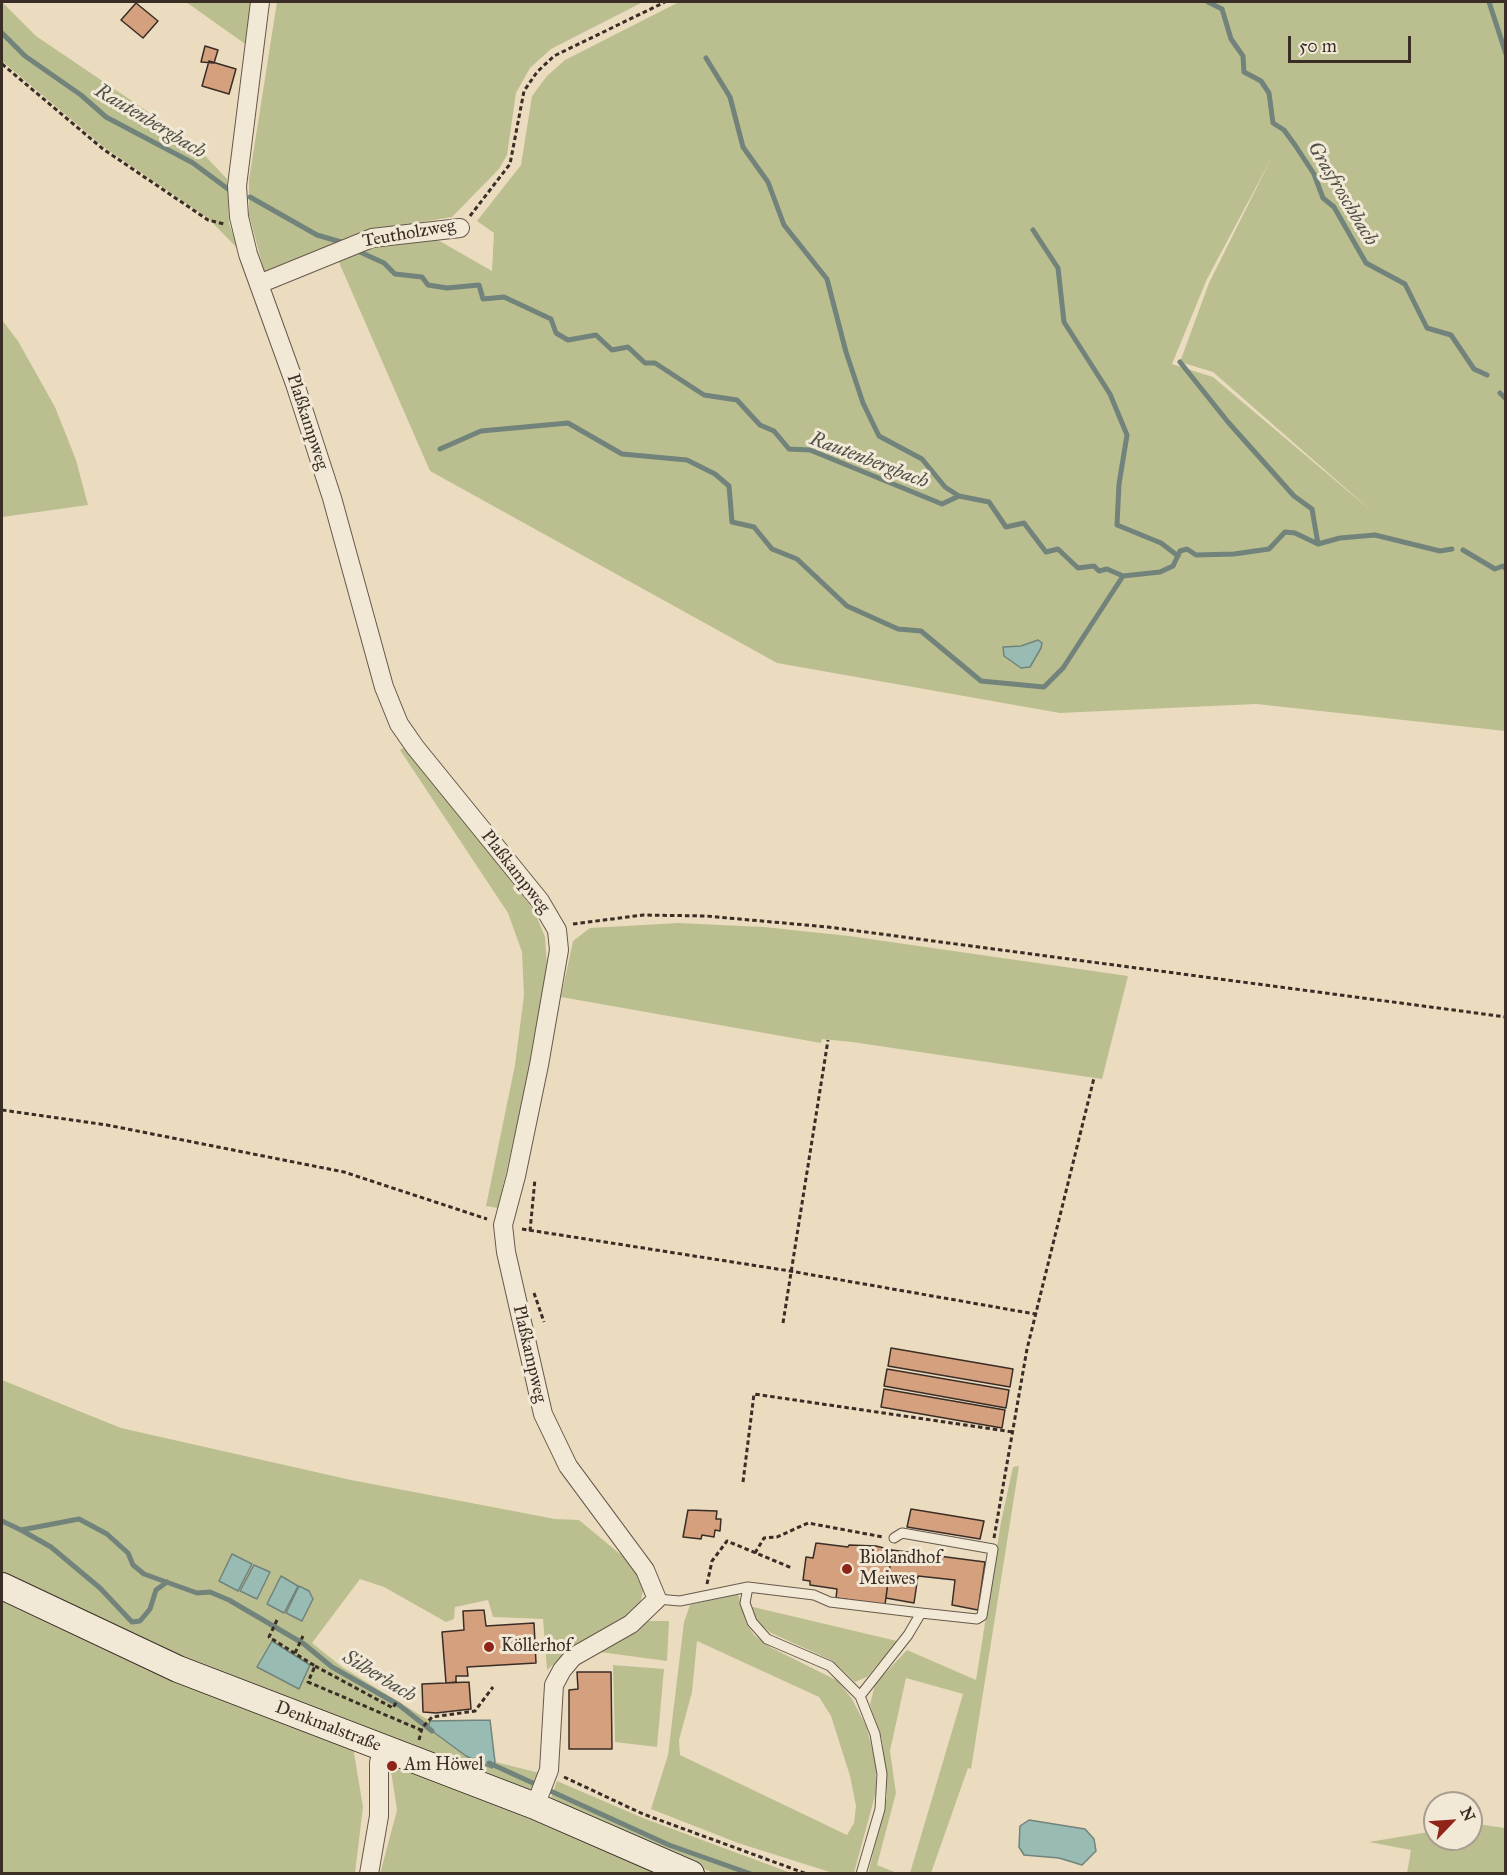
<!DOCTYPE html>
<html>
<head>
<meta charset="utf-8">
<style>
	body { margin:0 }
	#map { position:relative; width:1507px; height:1875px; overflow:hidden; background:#ebdcc0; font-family:"IM FELL Great Primer",serif }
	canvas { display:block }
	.frame { position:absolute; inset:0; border:3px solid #392d26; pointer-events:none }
	.north { position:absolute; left:1423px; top:1791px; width:60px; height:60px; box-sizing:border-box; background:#f2e8d6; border:2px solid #a89d90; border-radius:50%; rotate:65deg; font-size:16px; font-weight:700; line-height:24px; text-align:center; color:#392d26 }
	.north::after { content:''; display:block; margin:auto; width:21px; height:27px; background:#8f2418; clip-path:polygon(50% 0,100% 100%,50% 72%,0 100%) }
	.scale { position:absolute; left:1288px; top:36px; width:123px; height:27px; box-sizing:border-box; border:3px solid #392d26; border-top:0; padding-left:8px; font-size:18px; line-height:21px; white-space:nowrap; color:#392d26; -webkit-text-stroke:4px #f2e8d6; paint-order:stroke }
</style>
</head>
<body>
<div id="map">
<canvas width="1507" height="1875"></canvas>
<div class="frame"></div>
<div class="north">N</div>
<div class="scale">50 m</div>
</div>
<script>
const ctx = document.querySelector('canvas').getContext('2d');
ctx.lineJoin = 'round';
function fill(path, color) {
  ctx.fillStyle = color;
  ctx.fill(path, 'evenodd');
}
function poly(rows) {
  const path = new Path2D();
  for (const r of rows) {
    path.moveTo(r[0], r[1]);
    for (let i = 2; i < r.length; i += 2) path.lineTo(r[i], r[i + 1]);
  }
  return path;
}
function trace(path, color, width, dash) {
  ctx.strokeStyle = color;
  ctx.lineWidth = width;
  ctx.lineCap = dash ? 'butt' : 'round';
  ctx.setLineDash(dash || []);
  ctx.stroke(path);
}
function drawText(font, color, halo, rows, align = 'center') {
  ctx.font = font + ' "IM FELL Great Primer",serif';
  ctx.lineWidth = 6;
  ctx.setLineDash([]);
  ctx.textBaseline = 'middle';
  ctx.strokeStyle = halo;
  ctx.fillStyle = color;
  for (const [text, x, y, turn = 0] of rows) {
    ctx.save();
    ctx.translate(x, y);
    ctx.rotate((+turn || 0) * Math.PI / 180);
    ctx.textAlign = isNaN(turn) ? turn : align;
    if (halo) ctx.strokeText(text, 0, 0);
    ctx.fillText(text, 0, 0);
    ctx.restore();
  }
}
const green = poly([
	[2,2,36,36,191,141,227,179,229,223,238,249,209,219,105,148,2,61],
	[186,2,253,2,248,46],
	[277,2,643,2,551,49,530,68,516,93,507,155,499,169,452,217,410,224,492,271,494,233,477,221,521,165,532,96,547,76,565,60,679,2,1505,2,1505,731,1256,704,1060,713,777,663,430,471,338,260,265,274,249,215,249,180],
	[1271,159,1209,283,1180,362,1213,372,1375,514,1213,377,1172,364,1207,279],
	[2,320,18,341,55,407,76,460,88,505,2,517],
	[405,747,534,910,545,937,547,967,531,1062,498,1208,486,1206,515,1065,524,995,522,952,508,913,400,750],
	[678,923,764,927,849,936,1128,976,1102,1079,852,1042,822,1039,821,1043,561,997,573,941,590,928],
	[2,1380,121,1428,351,1480,555,1519,579,1520,626,1559,630,1558,644,1586,640,1604,633,1615,576,1644,547,1670,543,1619,493,1617,488,1600,455,1607,454,1619,446,1622,384,1587,360,1579,312,1643,342,1667,430,1721,428,1728,492,1768,495,1762,540,1773,533,1788,526,1791,354,1722,153,1648,2,1579],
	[1019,1466,971,1769,968,1768,931,1873,910,1873,963,1694,906,1678,890,1751,896,1793,877,1865,897,1873,868,1874,887,1796,882,1739,870,1705,875,1684,907,1650,976,1680,1001,1522,1013,1467],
	[738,1594,746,1623,754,1635,770,1647,838,1681,852,1699,866,1726,876,1763,876,1792,854,1873,833,1873,738,1843,651,1809,668,1755,684,1622,690,1605],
	[697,1641,819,1697,831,1716,850,1776,856,1806,854,1823,847,1835,680,1755,679,1740,692,1692],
	[2,1601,353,1747,363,1807,355,1873,2,1873],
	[749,1606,897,1641,867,1677,855,1682,833,1661,771,1633,755,1620],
	[649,1621,669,1621,667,1661,592,1651],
	[613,1665,664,1669,657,1747,615,1742],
	[402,1769,449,1784,656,1873,380,1874,397,1810,391,1771],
	[557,1781,643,1818,791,1873,714,1873,549,1804],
	[1477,1824,1505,1828,1505,1873,1407,1873,1411,1850,1369,1842,1435,1831,1435,1839,1471,1839,1471,1825]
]);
const water = poly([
	[1038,640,1042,643,1041,648,1030,667,1021,668,1004,656,1003,647,1021,646,1038,640],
	[232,1554,252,1564,238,1591,219,1581,232,1554],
	[254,1565,270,1572,257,1599,240,1591,254,1565],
	[281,1576,298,1586,284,1613,267,1604,281,1576],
	[299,1586,309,1591,313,1599,302,1621,286,1613,299,1586],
	[272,1641,310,1665,299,1689,257,1667,272,1641],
	[490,1720,495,1762,492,1768,466,1756,428,1728,430,1721,490,1720],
	[1029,1820,1085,1829,1094,1839,1096,1851,1082,1865,1059,1858,1024,1855,1019,1847,1020,1826,1029,1820]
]);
const stream = poly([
	[1208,2,1222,9,1231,39,1243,56,1244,72,1261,81,1269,93,1273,123,1284,130,1295,145,1314,174,1323,198,1334,207,1366,263,1405,284,1427,328,1451,335,1474,369,1487,375],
	[1489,2,1506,54],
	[2,33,25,56,81,95,106,117,193,163,228,189],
	[706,58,730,97,743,147,768,182,784,225,827,279,846,352,863,403,879,436,922,459,945,487,959,496],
	[250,197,317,235,341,242],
	[1033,230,1058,268,1064,322,1110,394,1127,435,1119,484,1117,525,1161,543,1178,556],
	[360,252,384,263,395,274,422,277,428,285,447,288,479,285,483,299,504,297,551,319,556,333,568,340,596,335,612,350,628,347,645,363,655,363,704,395,737,400,760,425,774,431,789,449,810,450,942,504,959,496,989,502,1006,527,1024,523,1046,552,1058,549,1078,568,1094,566,1099,571,1107,569,1123,576,1160,572,1173,566,1180,551,1187,549,1196,555,1234,554,1269,549,1285,532,1295,533,1318,544,1340,538,1375,535,1440,551,1452,549],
	[1180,362,1228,422,1294,496,1312,509,1318,544],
	[1500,393,1506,399],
	[440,449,481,431,568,423,622,454,687,460,715,474,729,486,732,522,754,527,772,549,797,559,847,606,898,629,921,631,981,681,1044,687,1063,668,1123,576],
	[1463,550,1495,569,1503,566,1506,569],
	[2,1521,21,1530,79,1519,107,1534,128,1553,133,1565,144,1574,197,1593,210,1592,229,1600,304,1644,332,1667,399,1705,432,1731],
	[21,1530,51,1547,100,1588,132,1622,140,1621,150,1609,156,1590,167,1582],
	[489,1763,669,1845,751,1874]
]);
const building = poly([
	[136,3,158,21,143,38,121,20,136,3],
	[205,46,218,50,214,63,201,62,205,46],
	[209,61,236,69,229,94,202,86,209,61],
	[891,1348,1013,1369,1010,1387,888,1366,891,1348],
	[887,1369,1009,1390,1006,1408,884,1386,887,1369],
	[884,1389,1005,1410,1002,1428,881,1407,884,1389],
	[911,1509,984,1521,980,1539,907,1527,911,1509],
	[688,1510,717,1511,716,1519,721,1519,720,1531,715,1530,714,1537,702,1535,701,1539,683,1537,688,1510],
	[816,1543,848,1547,849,1545,876,1546,892,1550,885,1605,836,1598,837,1589,810,1585,810,1581,803,1580,806,1557,813,1558,816,1543],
	[892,1550,985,1562,978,1610,952,1605,955,1580,918,1576,914,1603,886,1598,892,1550],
	[484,1610,486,1626,534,1623,536,1663,467,1667,468,1676,456,1676,456,1682,446,1683,442,1632,464,1630,463,1611,484,1610],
	[577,1672,611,1672,612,1749,569,1749,569,1690,578,1689,577,1672],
	[469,1682,471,1709,436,1713,423,1712,422,1684,469,1682]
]);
const path = poly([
	[2,64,103,149,208,220,224,224],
	[470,216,510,164,524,91,537,72,554,56,665,2],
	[573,924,643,915,706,916,828,927,1506,1017],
	[2,1110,107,1125,344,1172,487,1219],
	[522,1229,790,1271,1035,1314],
	[530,1231,535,1179],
	[534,1293,544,1322],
	[783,1323,828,1040],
	[743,1482,754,1394,1013,1432],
	[994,1538,1027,1349,1094,1078],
	[755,1553,764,1538,777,1537,808,1523,883,1537],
	[707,1584,712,1561,727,1541,792,1568],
	[277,1620,269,1637,315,1666,308,1682,421,1730],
	[295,1653,303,1636],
	[315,1666,393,1708,397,1701],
	[419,1740,422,1728,432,1717,475,1711,493,1687],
	[564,1777,643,1814,807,1874]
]);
const lane = poly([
	[748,1587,745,1603,752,1622,767,1639,830,1666,860,1696],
	[657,1599,680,1601,748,1587,814,1595,830,1602,921,1613,977,1619,982,1616,993,1549,902,1533,894,1538],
	[861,1874,880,1809,882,1774,875,1734,860,1696,908,1635,921,1613]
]);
const street = poly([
	[260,2,237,186,239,217,248,254,295,384,332,498,384,687,399,724,415,747,540,901,557,930,559,950,539,1065,516,1176,503,1225,506,1252,543,1414,568,1466,645,1570,657,1599,631,1624,573,1657,562,1670,554,1685,549,1770,535,1806],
	[259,284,372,238,460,228],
	[369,1874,379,1816,379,1763,382,1748]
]);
const secondary = poly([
	[2,1586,178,1669,535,1806,691,1874]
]);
const markers = [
	[847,1569,6,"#8f2418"],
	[489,1647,6,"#8f2418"],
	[392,1766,6,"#8f2418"]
];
const streetNames = [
	["Teutholzweg",409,234,-10],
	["Plaßkampweg",307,422,72],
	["Plaßkampweg",515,872,52],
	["Plaßkampweg",529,1354,77],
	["Denkmalstraße",328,1727,21]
];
const poiNames = [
	["Biolandhof",859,1559],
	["Meiwes",859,1580],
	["Köllerhof",501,1647],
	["Am Höwel",404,1766]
];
const waterNames = [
	["Rautenbergbach",150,122,31],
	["Grasfroschbach",1342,194,59],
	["Rautenbergbach",869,461,21],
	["Silberbach",379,1677,31]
];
fill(green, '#bbbf90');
fill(water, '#98bcb3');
trace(water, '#72837b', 1.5);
trace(stream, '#72837b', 5);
fill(building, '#d5a07d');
trace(building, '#392d26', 1.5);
trace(lane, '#66594c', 11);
trace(street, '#66594c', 20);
trace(secondary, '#392d26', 28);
trace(path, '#392d26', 3, [4.5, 3]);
trace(lane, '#f2e8d6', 9);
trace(street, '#f2e8d6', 18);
trace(secondary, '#f2e8d6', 26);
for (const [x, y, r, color] of markers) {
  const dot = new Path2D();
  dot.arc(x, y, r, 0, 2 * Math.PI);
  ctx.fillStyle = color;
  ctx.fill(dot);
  trace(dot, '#f2e8d6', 2);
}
drawText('18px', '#392d26', '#f2e8d6', streetNames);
drawText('18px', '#392d26', '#f2e8d6', poiNames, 'left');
drawText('italic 20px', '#515149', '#f2e8d6', waterNames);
</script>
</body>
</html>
